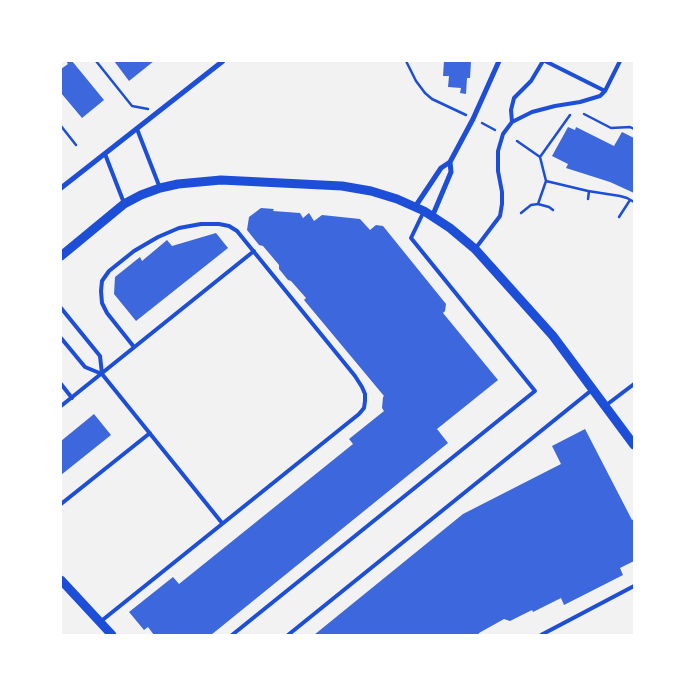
<!DOCTYPE html>
<html>
<head>
<meta charset="utf-8">
<style>
	body { margin:0 }
	#map { position:relative; width:695px; height:696px; overflow:hidden; background:#f2f2f2; font-family:"Playfair Display",serif }
	canvas { display:block }
	.frame { position:absolute; inset:0; border:62px solid #fff; pointer-events:none }
</style>
</head>
<body>
<div id="map">
<canvas width="695" height="696"></canvas>
<div class="frame"></div>
</div>
<script>
const ctx = document.querySelector('canvas').getContext('2d');
ctx.lineJoin = 'round';
function fill(path, color) {
  ctx.fillStyle = color;
  ctx.fill(path, 'evenodd');
}
function poly(rows) {
  const path = new Path2D();
  for (const r of rows) {
    path.moveTo(r[0], r[1]);
    for (let i = 2; i < r.length; i += 2) path.lineTo(r[i], r[i + 1]);
  }
  return path;
}
function trace(path, color, width, dash) {
  ctx.strokeStyle = color;
  ctx.lineWidth = width;
  ctx.lineCap = dash ? 'butt' : 'round';
  ctx.setLineDash(dash || []);
  ctx.stroke(path);
}
const building = poly([
	[66,61,72,61,104,100,82,118,61,93,61,69,68,64],
	[114,61,154,61,129,81],
	[444,61,471,61,470,78,467,78,466,94,460,93,461,88,448,87,449,76,443,76],
	[568,127,575,130,576,127,614,146,622,132,634,138,634,193,610,182,566,168,568,164,552,156],
	[261,208,274,209,273,211,300,213,303,218,309,213,314,221,322,215,360,219,370,230,376,225,383,226,446,304,445,311,443,313,498,380,437,429,448,443,211,635,154,635,148,627,144,630,129,612,173,577,179,584,353,444,349,439,384,411,382,408,383,397,384,396,304,300,306,298,291,281,288,280,279,269,279,265,263,246,259,245,247,230,249,217],
	[216,233,228,248,136,321,114,294,115,277,140,257,142,261,167,240,172,246],
	[94,414,111,435,61,475,61,441],
	[585,429,632,520,634,519,634,561,620,568,623,575,564,605,561,598,533,612,532,610,510,621,504,619,479,633,478,635,314,635,463,514,561,464,552,446]
]);
const path = poly([
	[96,61,132,106,148,109],
	[406,61,416,81,425,93,432,99,466,115],
	[584,114,611,128,630,127,634,129],
	[482,123,495,130],
	[61,126,76,145],
	[517,141,540,157,546,181,538,204],
	[540,157,570,115],
	[546,181,588,191,620,196,627,198,634,202],
	[588,199,589,191],
	[521,213,531,205,538,204,549,207,553,210],
	[619,217,630,200]
]);
const service = poly([
	[545,61,605,91],
	[512,122,511,110,514,98,531,81,543,61],
	[137,129,160,188],
	[105,154,124,203],
	[475,249,500,216,502,204,502,192,498,171,498,151,503,134,512,122,532,112,555,106,580,102,600,96,605,91,620,61],
	[61,308,100,356,102,374],
	[61,338,85,367,102,374,222,523],
	[61,384,72,398],
	[61,406,254,251],
	[605,406,634,384],
	[61,504,150,433],
	[100,622,359,414,364,408,365,401,365,394,362,387,355,376,237,231,229,226,219,224,201,224,179,228,158,237,134,251,109,271,102,281,101,291,102,303,107,313,134,347],
	[232,635,535,391,411,238,424,211],
	[288,635,593,389],
	[541,635,634,586]
]);
const minor = poly([
	[61,188,223,61],
	[415,207,441,168,450,162,473,119,499,61],
	[432,217,451,172,450,162]
]);
const tertiary = poly([
	[61,256,124,204,141,195,160,188,178,184,221,180,342,186,371,191,397,199,424,211,450,228,475,249,553,336,634,445],
	[61,580,112,635]
]);
fill(building, '#3d67dc');
trace(path, '#1d4ed8', 2.5);
trace(service, '#1d4ed8', 4);
trace(minor, '#1d4ed8', 5);
trace(tertiary, '#1d4ed8', 9);
</script>
</body>
</html>
